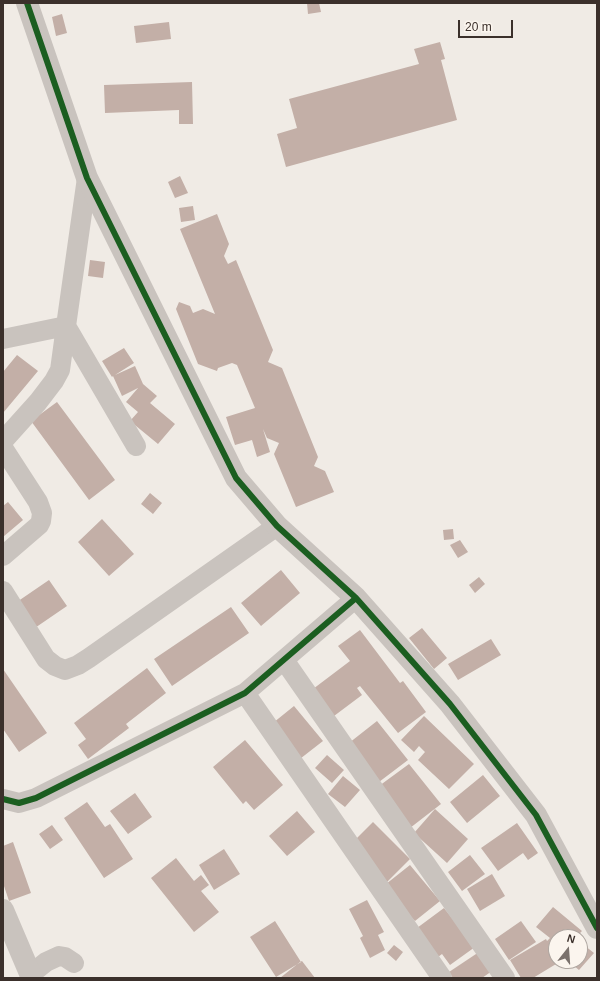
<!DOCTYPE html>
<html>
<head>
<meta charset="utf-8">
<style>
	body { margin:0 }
	#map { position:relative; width:600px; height:981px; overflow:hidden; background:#f0ebe5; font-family:Helvetica,sans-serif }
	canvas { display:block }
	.frame { position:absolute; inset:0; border:4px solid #3b302b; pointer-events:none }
	.north { position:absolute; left:548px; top:929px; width:40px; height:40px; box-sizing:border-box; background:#fbf5ee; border:1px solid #aea6a0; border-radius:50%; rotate:17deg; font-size:11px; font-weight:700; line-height:16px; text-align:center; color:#3b302b }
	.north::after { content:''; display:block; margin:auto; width:14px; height:18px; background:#7a716c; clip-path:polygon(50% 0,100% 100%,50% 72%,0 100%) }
	.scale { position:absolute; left:458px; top:20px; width:55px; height:18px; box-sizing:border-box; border:2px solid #3b302b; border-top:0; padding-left:5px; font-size:12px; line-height:14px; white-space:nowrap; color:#3b302b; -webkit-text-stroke:3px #fbf5ee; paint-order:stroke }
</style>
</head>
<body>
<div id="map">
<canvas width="600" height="981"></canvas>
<div class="frame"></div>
<div class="north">N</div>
<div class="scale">20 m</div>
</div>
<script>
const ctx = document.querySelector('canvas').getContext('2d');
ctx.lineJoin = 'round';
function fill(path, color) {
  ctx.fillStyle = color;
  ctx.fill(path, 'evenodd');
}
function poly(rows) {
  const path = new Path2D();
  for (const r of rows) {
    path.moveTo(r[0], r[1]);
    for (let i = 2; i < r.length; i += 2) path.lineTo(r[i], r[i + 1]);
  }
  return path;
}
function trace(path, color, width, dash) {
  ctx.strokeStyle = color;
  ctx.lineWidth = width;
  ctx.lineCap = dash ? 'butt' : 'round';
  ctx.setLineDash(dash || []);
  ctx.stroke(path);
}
const building = poly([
	[307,3,319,3,321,12,308,14],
	[62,14,67,33,56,36,52,17],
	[169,22,171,39,136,43,134,26],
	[440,42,445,59,441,60,457,120,286,167,277,134,297,128,289,99,419,64,414,49],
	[192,82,193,124,179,124,179,110,105,113,104,85],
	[180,176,188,193,175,198,168,182],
	[193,206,195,220,181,222,179,208],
	[217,214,229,244,224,256,228,264,236,260,273,350,268,362,282,368,318,457,314,466,325,471,334,492,296,507,274,454,279,443,267,438,263,429,270,452,257,457,252,440,235,445,226,417,255,408,237,365,232,363,218,368,217,371,198,364,176,309,179,302,190,306,193,313,203,309,215,314,180,229],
	[90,260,105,262,103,278,88,276],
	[124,348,134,363,115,375,135,366,143,384,157,396,150,403,175,424,158,444,130,421,138,412,126,402,138,388,122,396,113,376,112,377,102,361],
	[17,355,38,371,3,413,3,372],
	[57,402,115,480,89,500,31,421],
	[150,493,162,503,153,514,141,504],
	[8,502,23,520,3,537,3,506],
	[102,519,134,554,109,576,78,542],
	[453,529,454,539,444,540,443,530],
	[460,540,468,552,458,558,450,545],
	[281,570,300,593,261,626,241,603],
	[479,577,485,584,475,593,469,585],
	[49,580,67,606,29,632,11,606],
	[231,607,249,633,172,686,154,659],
	[422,628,447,658,434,669,409,638],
	[360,630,400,683,403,681,426,712,398,733,360,686,357,688,362,695,334,716,313,689,350,661,338,646],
	[491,639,501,655,458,680,448,664],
	[147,668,166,693,126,724,129,728,88,759,78,745,86,739,74,723],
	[3,669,47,733,19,752,3,729],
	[294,706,323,741,296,762,268,727],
	[424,716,474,764,449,789,418,760,425,752,419,746,414,752,401,740],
	[377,721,408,760,379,782,349,743],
	[245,740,283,785,254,810,246,801,243,804,213,767],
	[327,755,344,770,332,783,315,768],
	[409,764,441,804,410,828,379,786],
	[483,775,500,796,467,823,450,802],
	[343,776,360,790,345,807,328,794],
	[135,793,152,817,128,834,110,811],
	[87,802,105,827,110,824,133,859,104,878,64,818],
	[435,809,468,839,447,863,414,833],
	[297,811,315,832,287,856,269,836],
	[373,822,410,859,384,885,350,845],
	[517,823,538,853,528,860,523,853,498,871,481,848],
	[52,825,63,840,50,849,39,834],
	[13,842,31,893,9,901,3,883,3,846],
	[224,849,240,874,214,890,199,865],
	[470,855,485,874,462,891,448,872],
	[176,858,194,881,201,875,209,885,201,891,219,912,194,932,151,878],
	[410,865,440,901,415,921,381,888],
	[492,874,505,896,480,911,467,889],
	[367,900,384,932,378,935,385,950,370,958,360,938,363,936,349,909],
	[553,907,582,931,576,937,556,937,556,951,551,947,556,955,556,961,561,961,533,978,521,978,510,960,546,939,547,941,550,938,536,927],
	[444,908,475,947,450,965,442,954,438,957,417,928],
	[275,921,301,962,276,977,250,937],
	[521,921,536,942,509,960,495,939],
	[580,942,594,953,579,970,568,961,580,961],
	[394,945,403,952,396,961,387,953],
	[479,952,492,971,482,978,453,978,449,972],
	[302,961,315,978,280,978,300,962]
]);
const minor = poly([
	[87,178,66,326,136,446],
	[3,339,66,326,60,370,54,381,38,402,3,441],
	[3,448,38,502,42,513,41,521,39,525,3,556],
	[3,591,46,659,55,666,65,670,78,665,89,658,277,526],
	[284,660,505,978],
	[245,693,442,978],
	[3,799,19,803,36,798,245,693,356,598],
	[31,974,46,962,59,956,65,957,74,963]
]);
const tertiary = poly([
	[27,3,87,178,236,478,277,526,356,598,450,704,536,815,597,928],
	[3,910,32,978]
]);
const cycleway = poly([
	[27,3,87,178,236,478,277,526,356,598,450,704,536,815,597,928],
	[3,799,19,803,36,798,245,693,356,598]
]);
fill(building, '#c3afa7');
trace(minor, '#c9c3be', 20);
trace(tertiary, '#c9c3be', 22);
trace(cycleway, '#1b5e20', 6);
</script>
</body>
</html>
